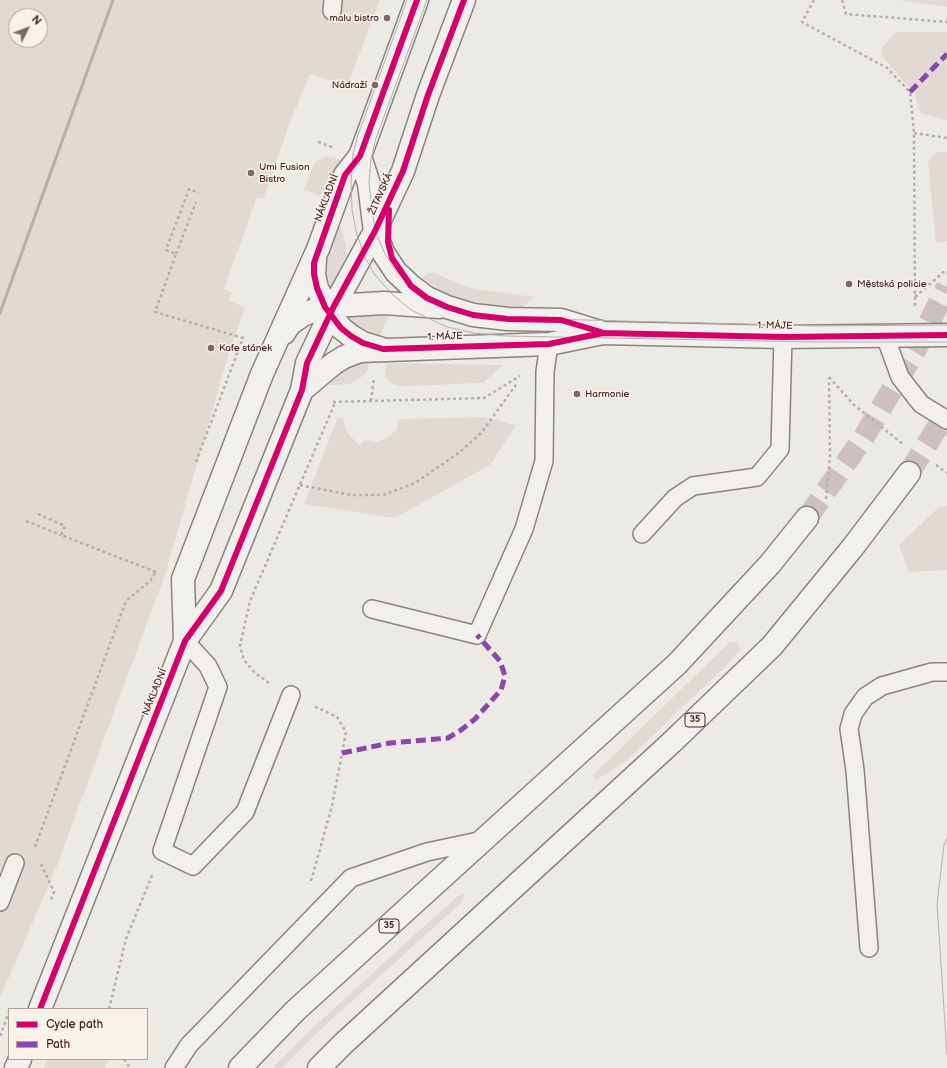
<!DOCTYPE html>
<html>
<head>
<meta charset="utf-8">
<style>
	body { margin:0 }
	#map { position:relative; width:947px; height:1068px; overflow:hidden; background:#eceae4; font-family:"Balsamiq Sans",sans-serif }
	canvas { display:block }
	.legend { position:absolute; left:8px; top:1008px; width:140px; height:52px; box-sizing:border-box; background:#f7f3e8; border:1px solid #b29e9c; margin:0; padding:5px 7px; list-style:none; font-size:12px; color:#4a1f2b }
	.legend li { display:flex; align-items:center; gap:8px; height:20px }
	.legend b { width:20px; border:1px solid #b29e9c }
	.north { position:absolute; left:8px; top:8px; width:40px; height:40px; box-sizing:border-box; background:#f7f3e8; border:1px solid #b29e9c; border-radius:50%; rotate:48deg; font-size:11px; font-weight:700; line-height:16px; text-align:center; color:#4a1f2b }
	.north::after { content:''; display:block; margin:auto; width:14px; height:18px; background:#83666c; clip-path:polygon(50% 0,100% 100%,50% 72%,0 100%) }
</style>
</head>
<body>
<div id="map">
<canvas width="947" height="1068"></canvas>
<ul class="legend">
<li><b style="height:5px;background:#d6006c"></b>Cycle path</li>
<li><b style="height:5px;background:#8e44ad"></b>Path</li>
</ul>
<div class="north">N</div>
</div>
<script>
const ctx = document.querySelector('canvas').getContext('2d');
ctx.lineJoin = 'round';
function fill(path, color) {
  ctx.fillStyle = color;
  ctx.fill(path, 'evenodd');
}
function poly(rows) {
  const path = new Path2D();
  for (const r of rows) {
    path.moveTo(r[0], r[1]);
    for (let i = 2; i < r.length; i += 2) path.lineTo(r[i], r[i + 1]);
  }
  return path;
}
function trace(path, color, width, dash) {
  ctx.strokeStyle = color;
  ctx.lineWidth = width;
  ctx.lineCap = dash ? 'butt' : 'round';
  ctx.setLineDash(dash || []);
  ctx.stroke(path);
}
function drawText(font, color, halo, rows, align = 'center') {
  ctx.font = font + ' "Balsamiq Sans",sans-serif';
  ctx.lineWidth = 3;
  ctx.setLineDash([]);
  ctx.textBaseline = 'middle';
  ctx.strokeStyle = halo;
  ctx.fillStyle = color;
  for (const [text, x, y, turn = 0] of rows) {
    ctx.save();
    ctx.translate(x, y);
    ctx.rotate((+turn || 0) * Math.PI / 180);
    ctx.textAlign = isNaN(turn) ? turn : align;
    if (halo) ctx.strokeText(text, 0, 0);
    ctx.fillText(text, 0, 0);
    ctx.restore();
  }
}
const built = poly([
	[0,0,380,0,347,86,310,74,289,125,263,199,257,197,224,289,232,292,229,301,245,307,226,363,165,575,56,868,0,998],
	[16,16,40,16,40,40,16,40]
]);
const green = poly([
	[898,0,947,0,947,7],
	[896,32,947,32,947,120,920,113,915,94,881,55,883,46],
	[936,152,947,152,947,241,936,243,928,162],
	[323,157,332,157,341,160,327,193,318,195,304,190,314,164],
	[339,222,346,245,346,256,331,289,326,268,326,258],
	[428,273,435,273,459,284,475,289,534,297,523,307,510,308,467,302,447,295,422,278],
	[390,313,380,336,360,327,345,316],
	[369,362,367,372,359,379,350,384,329,385,337,372,355,364],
	[386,363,503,365,483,383,402,386,392,384,385,377],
	[338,417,343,418,346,430,350,436,360,445,365,440,376,442,389,437,396,430,399,419,484,417,516,425,490,465,395,518,304,504],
	[940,506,947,506,947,570,909,572,899,545],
	[730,642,736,642,741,649,728,664,626,761,603,776,595,779,593,775],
	[464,894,461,903,320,1030,282,1068,273,1068,302,1038,412,937,458,896],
	[47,1059,109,1059,105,1068,44,1068]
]);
const highwayTunnel = poly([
	[909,473,947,412],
	[807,518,864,437,915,351,947,287]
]);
const path = poly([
	[814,0,802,22,887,68,910,92,914,133,915,307],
	[842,0,846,14,947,22],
	[914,133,947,138],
	[318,142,332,147],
	[176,254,196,202],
	[915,297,947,269],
	[829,377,853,404,904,445],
	[371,401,374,378],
	[333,402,484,398,520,376],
	[196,462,243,338,155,312,176,254,166,250,189,189,199,193],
	[936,465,947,473],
	[300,485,351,495,383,495,415,483,460,452,482,432,518,382],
	[826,499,830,456,829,378],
	[38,514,65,526,61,535,156,572],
	[26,521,61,535],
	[269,683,255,673,244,660,240,646,250,601,335,403],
	[35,847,126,601,150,581,155,573],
	[41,864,54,892,50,902],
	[311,881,332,806,346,732,337,717,314,706],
	[109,1009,126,939,153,873],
	[0,1036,9,1012],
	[124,1059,130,1068]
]);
const lane = poly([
	[332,11,333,0],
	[885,336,900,377,921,404,947,420],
	[642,534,675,498,693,486,757,477,780,449,783,337],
	[372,609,477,635,524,529,544,461,545,372,549,344],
	[185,641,208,666,218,687,162,851,193,866,245,812,291,695],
	[0,902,15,863],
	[869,948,855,770,849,729,853,714,865,697,882,686,932,672,947,672],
	[174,1068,189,1045,351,878,427,852,483,840]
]);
const street = poly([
	[360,156,369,184,375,232,384,254,396,272,411,286,427,298,447,307,473,315,508,319,561,320,600,332],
	[315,260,314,274,317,288,330,314,341,328,351,336,363,343,382,349],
	[284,333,290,324,303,315,315,310,334,306,384,303,440,307],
	[302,390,333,364,344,357,360,351,549,344,603,333,783,337,947,335],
	[185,641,183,579,262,374,318,249,345,175,360,156,417,0],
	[40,1009,185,641,221,591,302,390,307,363,334,306,375,231,403,171,428,95,464,0],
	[16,1068,20,1059]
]);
const highway = poly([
	[240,1068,295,1011,677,664,770,564,807,518],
	[319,1068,344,1043,671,743,772,646,853,547,909,473]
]);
const tram = poly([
	[407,0,358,135,353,154,351,183,352,210,357,235,366,259,375,275,392,294,411,310,447,327,474,333,506,336,815,342,947,342],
	[427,0,375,141,371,160,369,184,375,231,385,254,396,271,411,286,428,297,447,306,473,314,508,318,817,326,947,325],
	[947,838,944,845,937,904,947,1054]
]);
const rail = poly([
	[0,313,113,0]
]);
const quiet = poly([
	[910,92,947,54],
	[342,753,390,743,448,738,461,730,475,719,501,690,505,676,500,661,477,635]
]);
const cycleway = poly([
	[417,0,360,156,345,175,314,263,314,274,317,288,325,307,341,328,351,336,363,343,383,349,549,344,603,333,783,337,947,335],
	[389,210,388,242,392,258,411,286,427,298,447,307,473,315,508,319,561,320,601,332],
	[40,1009,185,641,221,591,302,390,307,363,334,306,375,231,403,171,428,95,464,0]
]);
const markers = [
	[387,18,4,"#83666c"],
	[375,85,4,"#83666c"],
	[251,173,4,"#83666c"],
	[849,284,4,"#83666c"],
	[211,348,4,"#83666c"],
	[577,394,4,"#83666c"]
];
const shields = [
	[695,720,20],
	[389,926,20]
];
const shieldNames = [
	["35",695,720],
	["35",389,926]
];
const poiNames = [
	["malu bistro",379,18,"right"],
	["Nádraží",367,85,"right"],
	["Umi Fusion",259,167],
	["Bistro",259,179],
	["Městská policie",857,284],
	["Kafe stánek",219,348],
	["Harmonie",585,394]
];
const streetNames = [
	["ŽITAVSKÁ",381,194,-66],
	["NÁKLADNÍ",327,198,-69],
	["1. MÁJE",775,326,1],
	["1. MÁJE",445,337,-2],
	["NÁKLADNÍ",155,692,-68]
];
fill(built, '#e1dad3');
fill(green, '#e1dad4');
trace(highwayTunnel, '#ccc1bf', 22, [22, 11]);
trace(lane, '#8b8282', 20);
trace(street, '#8b8282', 25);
trace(highway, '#8b8282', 25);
trace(path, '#b5aead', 2.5, [3, 3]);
trace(lane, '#f1f0ec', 17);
trace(street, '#f1f0ec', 22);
trace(highway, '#f1f0ec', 22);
trace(tram, '#b5aead', 1);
trace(rail, '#b5aead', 3);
trace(quiet, '#8e44ad', 5, [10, 5]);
trace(cycleway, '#d6006c', 6);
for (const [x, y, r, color] of markers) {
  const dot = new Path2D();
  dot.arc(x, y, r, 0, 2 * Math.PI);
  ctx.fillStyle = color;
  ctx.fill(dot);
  trace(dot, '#f7f3e8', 1.5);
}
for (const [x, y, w] of shields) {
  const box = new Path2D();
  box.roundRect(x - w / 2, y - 7, w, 14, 3);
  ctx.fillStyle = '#f7f3e8';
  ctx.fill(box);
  trace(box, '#4a1f2b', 1);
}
drawText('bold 9px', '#4a1f2b', null, shieldNames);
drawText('10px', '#4a1f2b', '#f7f3e8', poiNames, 'left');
drawText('10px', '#4a1f2b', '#f7f3e8', streetNames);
</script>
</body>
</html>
